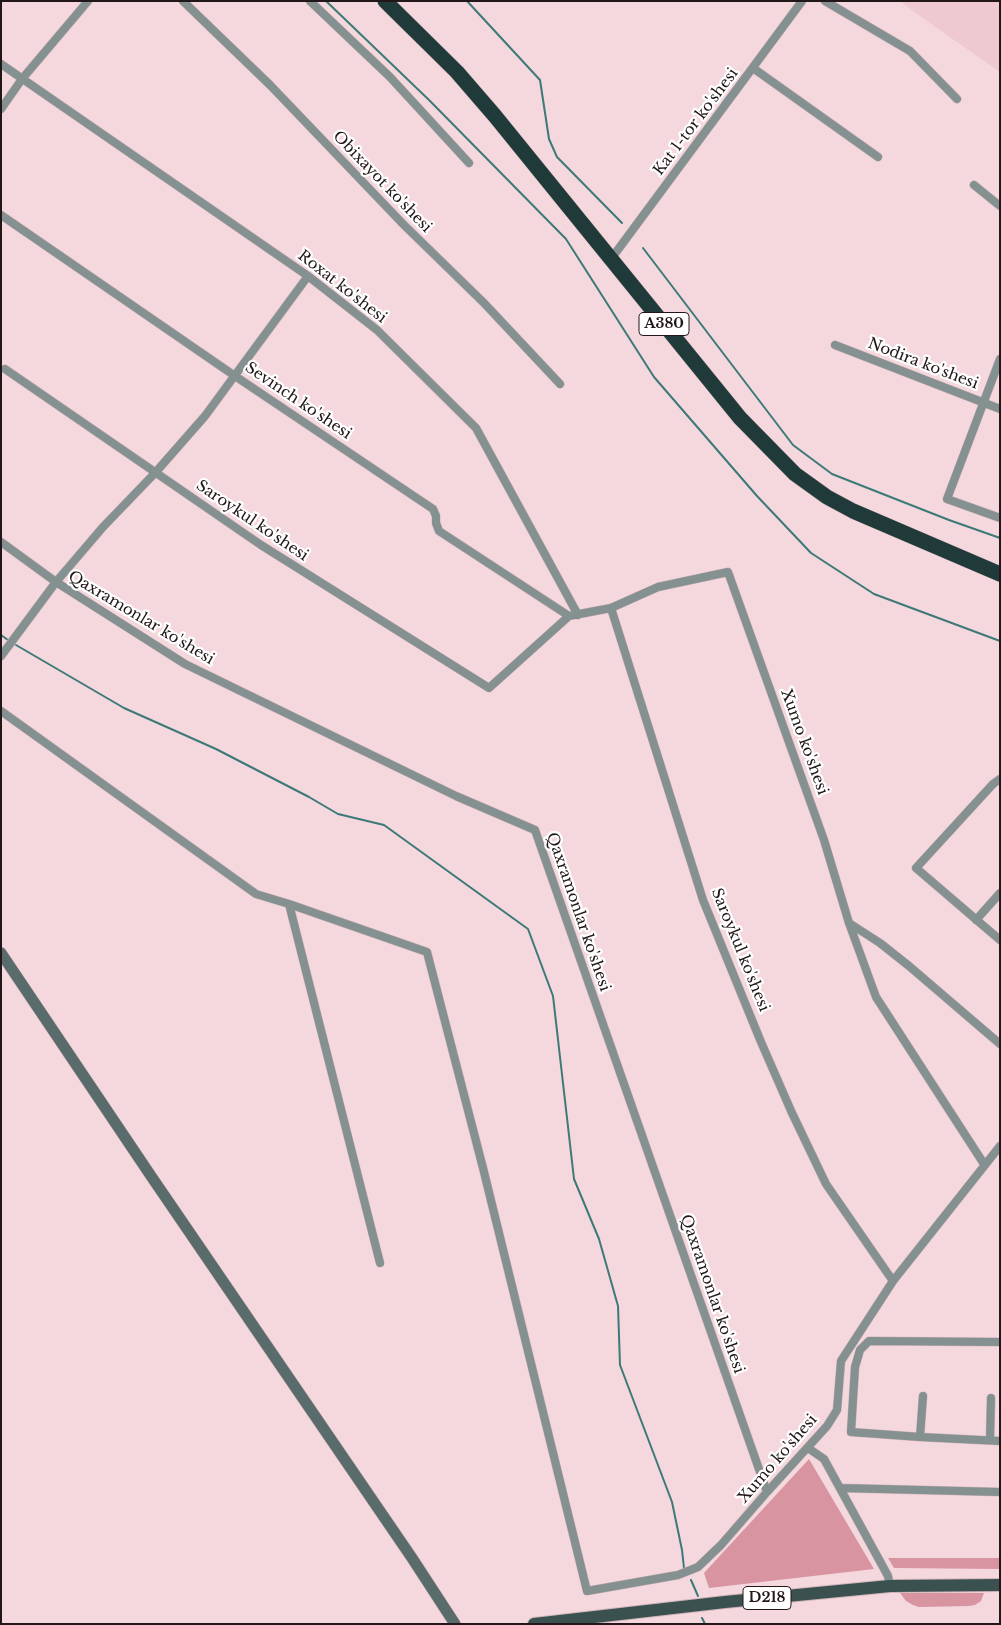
<!DOCTYPE html>
<html>
<head>
<meta charset="utf-8">
<style>
	body { margin:0 }
	#map { position:relative; width:1001px; height:1625px; overflow:hidden; background:#f5d8dd; font-family:"Libre Baskerville",serif }
	canvas { display:block }
	.frame { position:absolute; inset:0; border:2px solid #211719; pointer-events:none }
</style>
</head>
<body>
<div id="map">
<canvas width="1001" height="1625"></canvas>
<div class="frame"></div>
</div>
<script>
const ctx = document.querySelector('canvas').getContext('2d');
ctx.lineJoin = 'round';
function fill(path, color) {
  ctx.fillStyle = color;
  ctx.fill(path, 'evenodd');
}
function poly(rows) {
  const path = new Path2D();
  for (const r of rows) {
    path.moveTo(r[0], r[1]);
    for (let i = 2; i < r.length; i += 2) path.lineTo(r[i], r[i + 1]);
  }
  return path;
}
function trace(path, color, width, dash) {
  ctx.strokeStyle = color;
  ctx.lineWidth = width;
  ctx.lineCap = dash ? 'butt' : 'round';
  ctx.setLineDash(dash || []);
  ctx.stroke(path);
}
function drawText(font, color, halo, rows, align = 'center') {
  ctx.font = font + ' "Libre Baskerville",serif';
  ctx.lineWidth = 4.5;
  ctx.setLineDash([]);
  ctx.textBaseline = 'middle';
  ctx.strokeStyle = halo;
  ctx.fillStyle = color;
  for (const [text, x, y, turn = 0] of rows) {
    ctx.save();
    ctx.translate(x, y);
    ctx.rotate((+turn || 0) * Math.PI / 180);
    ctx.textAlign = isNaN(turn) ? turn : align;
    if (halo) ctx.strokeText(text, 0, 0);
    ctx.fillText(text, 0, 0);
    ctx.restore();
  }
}
const built = poly([
	[900,1,1000,1,1000,72,924,19]
]);
const forest = poly([
	[809,1459,874,1569,709,1588,704,1573],
	[888,1558,1000,1558,1000,1569,894,1568],
	[900,1593,984,1593,981,1601,975,1605,969,1606,919,1607,913,1605,906,1601]
]);
const stream = poly([
	[326,1,429,100,566,239,654,377,757,496,811,553,874,594,1000,641],
	[467,1,540,80,549,139,557,157,622,223],
	[643,248,793,445,832,474,949,520,1000,538],
	[1,635,8,640],
	[16,645,124,708,216,749,309,797,338,814,384,825,528,929,553,996,574,1179,599,1239,618,1306,620,1365,672,1502,682,1550,684,1568],
	[691,1580,698,1596],
	[702,1618,705,1624]
]);
const street = poly([
	[183,1,270,85,404,225,484,303,560,384],
	[310,1,390,77,469,163],
	[825,1,910,51,957,99],
	[1,64,308,276,377,330,476,428,578,615],
	[753,68,878,157],
	[1,109,22,79,88,1],
	[974,185,1000,206],
	[1,215,235,376,433,509,436,516,436,523,439,531,569,616],
	[611,259,802,1],
	[835,345,1000,409],
	[1000,359,947,499,1000,518],
	[5,369,261,545,489,688,569,616,611,608,658,587,728,572,824,840,849,923,876,997,984,1164],
	[1,542,56,582,185,664,456,796,535,830,767,1492],
	[611,608,703,900,761,1042,792,1113,826,1184,893,1281],
	[1,656,56,582,103,527,155,473,205,416,308,276],
	[1,711,256,894,289,904,427,952,483,1168,587,1591,678,1575,698,1567,721,1545,767,1492,827,1426,837,1410,841,1361,893,1281,1000,1146],
	[1000,779,993,784,916,868,1000,940],
	[289,904,380,1263],
	[976,920,1000,893],
	[849,923,880,943,909,966,1000,1044],
	[1000,1342,869,1341,860,1350,855,1367,851,1432,920,1437,1000,1441],
	[920,1437,923,1396],
	[990,1440,991,1398],
	[808,1448,824,1459,888,1576,890,1586],
	[841,1488,1000,1492]
]);
const secondary = poly([
	[1,953,151,1176,412,1558,455,1624]
]);
const primary = poly([
	[534,1624,725,1602,890,1586,1000,1585]
]);
const highway = poly([
	[385,1,457,72,495,116,740,418,795,474,827,497,853,511,1000,574]
]);
const shields = [
	[664,324,50],
	[767,1598,48]
];
const shieldNames = [
	["A380",664,324],
	["D218",767,1598]
];
const streetNames = [
	["Kat 1-tor ko'shesi",696,122,-53],
	["Obixayot ko'shesi",382,182,46],
	["Roxat ko'shesi",342,287,38],
	["Nodira ko'shesi",923,364,21],
	["Sevinch ko'shesi",298,401,34],
	["Saroykul ko'shesi",252,521,34],
	["Qaxramonlar ko'shesi",141,618,31],
	["Xumo ko'shesi",804,742,70],
	["Qaxramonlar ko'shesi",578,912,71],
	["Saroykul ko'shesi",740,950,68],
	["Qaxramonlar ko'shesi",712,1294,71],
	["Xumo ko'shesi",778,1459,-49]
];
fill(built, '#efc9d0');
fill(forest, '#d994a2');
trace(stream, '#3c7977', 2);
trace(street, '#cfb5ba', 9);
trace(secondary, '#cfb5ba', 12);
trace(primary, '#cfb5ba', 14);
trace(highway, '#cfb5ba', 16);
trace(street, '#849190', 8);
trace(secondary, '#596b6a', 11);
trace(primary, '#3a514f', 12);
trace(highway, '#1f3a39', 15);
for (const [x, y, w] of shields) {
  const box = new Path2D();
  box.roundRect(x - w / 2, y - 11.5, w, 23, 4);
  ctx.fillStyle = '#fff';
  ctx.fill(box);
  trace(box, '#211719', 1);
}
drawText('bold 14px', '#211719', null, shieldNames);
drawText('15px', '#211719', '#fff', streetNames);
</script>
</body>
</html>
